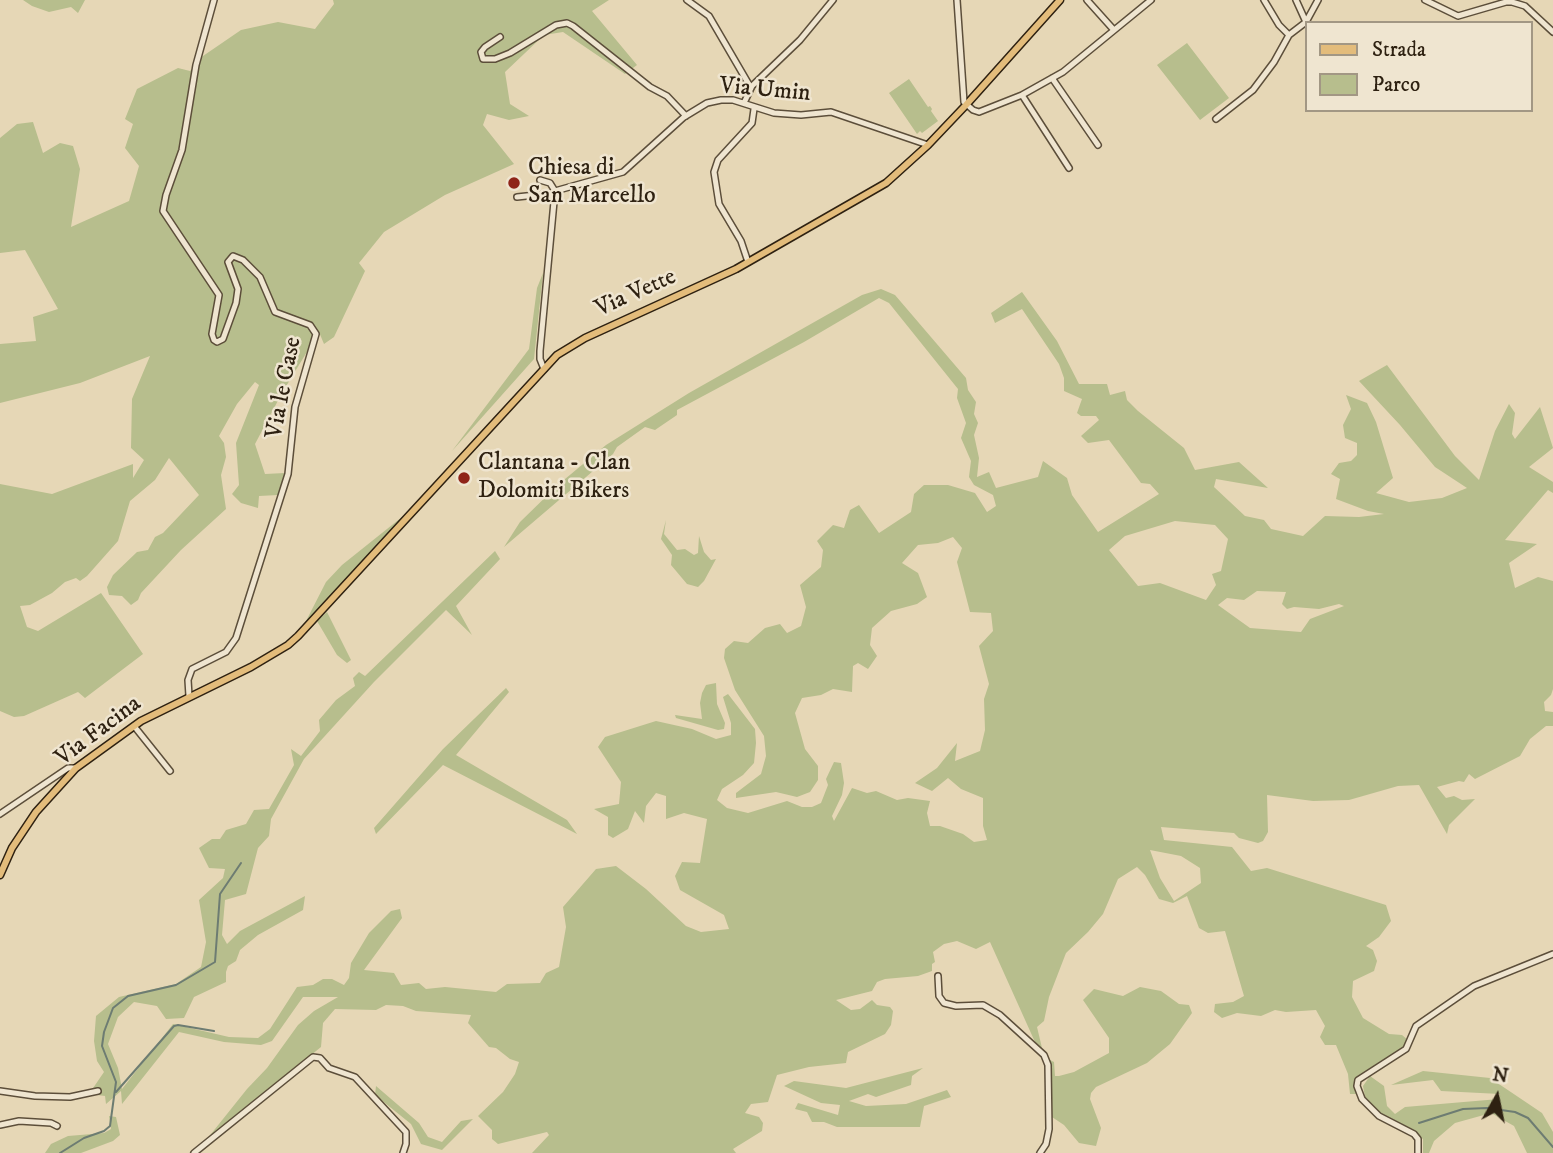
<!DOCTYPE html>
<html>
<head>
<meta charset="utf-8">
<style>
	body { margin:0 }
	#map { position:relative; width:1553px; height:1153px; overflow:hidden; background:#e6d7b6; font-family:"IM FELL DW Pica",serif }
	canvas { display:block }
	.legend { position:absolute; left:1305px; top:21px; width:228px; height:91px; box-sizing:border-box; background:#efe5d0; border:2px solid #a29784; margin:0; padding:9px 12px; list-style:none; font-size:21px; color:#2e2111 }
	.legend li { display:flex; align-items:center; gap:14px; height:35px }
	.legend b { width:35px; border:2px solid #a29784 }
	.north { position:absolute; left:1462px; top:1062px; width:70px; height:70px; -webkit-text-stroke:5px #efe5d0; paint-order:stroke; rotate:9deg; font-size:19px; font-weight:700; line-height:28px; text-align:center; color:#2e2111 }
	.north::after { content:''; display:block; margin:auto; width:24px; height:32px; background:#2e2111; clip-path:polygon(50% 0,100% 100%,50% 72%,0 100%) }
</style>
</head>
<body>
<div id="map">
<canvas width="1553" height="1153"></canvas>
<ul class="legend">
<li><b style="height:9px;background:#e3bc7b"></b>Strada</li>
<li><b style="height:19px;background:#b7be8d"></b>Parco</li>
</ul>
<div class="north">N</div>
</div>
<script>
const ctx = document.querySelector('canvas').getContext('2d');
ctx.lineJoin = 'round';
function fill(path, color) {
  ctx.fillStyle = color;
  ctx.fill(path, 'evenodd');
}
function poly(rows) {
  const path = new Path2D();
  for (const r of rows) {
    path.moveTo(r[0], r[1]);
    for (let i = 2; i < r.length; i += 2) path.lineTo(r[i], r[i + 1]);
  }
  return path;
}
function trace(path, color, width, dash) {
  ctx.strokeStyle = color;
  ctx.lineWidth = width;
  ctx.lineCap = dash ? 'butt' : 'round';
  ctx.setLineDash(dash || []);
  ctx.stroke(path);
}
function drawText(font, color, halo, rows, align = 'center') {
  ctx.font = font + ' "IM FELL DW Pica",serif';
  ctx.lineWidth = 5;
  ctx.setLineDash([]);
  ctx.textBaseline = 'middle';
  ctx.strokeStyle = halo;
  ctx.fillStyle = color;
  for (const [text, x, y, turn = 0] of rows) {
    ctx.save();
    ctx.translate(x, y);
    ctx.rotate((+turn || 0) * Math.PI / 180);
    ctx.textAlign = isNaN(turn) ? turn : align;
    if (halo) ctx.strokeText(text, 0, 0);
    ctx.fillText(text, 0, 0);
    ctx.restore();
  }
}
const green = poly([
	[23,0,85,0,78,13,71,7,49,12,32,6],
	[333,0,609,0,592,11,637,65,625,74,563,32,544,35,505,72,510,104,529,116,509,120,487,114,483,125,514,164,445,195,384,232,359,263,365,271,334,337,324,344,319,332,282,393,255,444,265,474,285,473,278,495,259,496,258,508,241,503,232,494,239,485,236,443,259,385,255,382,237,404,219,436,224,443,226,457,221,475,226,509,181,550,141,593,138,600,131,605,122,596,109,595,107,587,113,575,137,552,148,550,155,537,163,533,199,495,169,458,155,480,130,501,118,541,87,576,80,581,76,578,65,582,52,593,30,605,20,606,27,627,38,631,101,593,143,654,85,698,78,692,24,716,14,717,0,711,0,484,52,494,133,464,133,478,144,460,131,448,132,399,150,356,80,383,0,403,0,344,36,341,33,317,58,309,25,250,0,253,0,138,17,124,33,122,43,153,60,143,73,146,80,169,71,227,129,201,139,166,125,148,133,124,125,119,137,89,178,68,190,71,203,56,241,30,278,22,315,29,334,4],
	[1187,43,1229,98,1200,120,1157,65],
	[909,79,928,107,930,106,932,109,931,111,938,121,922,133,920,131,917,134,889,93],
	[543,273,534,359,452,451,529,349,537,288],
	[881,289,895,295,966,378,968,390,976,402,974,414,978,423,974,435,979,458,977,477,989,472,996,488,1038,477,1043,461,1067,478,1072,495,1098,532,1159,494,1150,484,1141,483,1109,440,1088,443,1081,436,1099,420,1096,416,1081,416,1077,413,1082,399,1064,391,1064,378,1059,364,1022,309,995,323,991,313,1022,292,1057,341,1079,384,1107,384,1110,395,1125,391,1127,400,1138,411,1184,448,1195,470,1239,462,1268,488,1216,479,1214,487,1245,516,1264,520,1271,529,1303,536,1325,516,1359,517,1384,514,1368,511,1336,499,1340,479,1331,474,1339,463,1351,461,1357,455,1357,443,1345,438,1343,425,1351,409,1346,395,1367,403,1376,422,1393,478,1376,493,1409,502,1442,498,1467,488,1435,467,1400,425,1359,381,1387,365,1455,456,1479,480,1495,431,1509,404,1515,413,1512,434,1515,439,1540,407,1553,448,1529,467,1553,482,1553,493,1548,490,1505,540,1537,544,1509,563,1515,588,1538,577,1553,581,1553,689,1551,695,1544,702,1545,711,1553,712,1553,726,1546,726,1530,739,1520,756,1475,779,1469,774,1464,782,1459,781,1437,787,1446,798,1454,796,1462,800,1475,799,1449,825,1447,834,1419,785,1398,786,1349,800,1313,801,1267,795,1268,832,1263,841,1258,843,1239,838,1234,833,1161,827,1164,840,1232,847,1251,871,1267,868,1386,905,1391,921,1379,937,1366,946,1373,950,1377,961,1374,971,1353,981,1352,997,1363,1018,1389,1034,1402,1035,1408,1040,1404,1048,1356,1079,1356,1094,1350,1094,1348,1074,1336,1045,1325,1045,1320,1037,1325,1026,1316,1010,1286,1012,1275,1010,1261,1016,1237,1013,1222,1018,1214,1012,1215,1004,1233,1002,1244,996,1225,931,1208,933,1199,928,1187,896,1173,903,1159,899,1145,875,1137,867,1118,879,1103,914,1088,932,1066,953,1049,997,1044,1021,1037,1027,1042,1048,1035,1042,990,942,976,949,957,941,944,944,933,952,935,962,932,964,932,971,918,976,885,979,877,982,872,991,836,1000,851,1010,860,1009,872,1000,877,1005,890,1007,893,1011,891,1025,885,1034,848,1052,846,1063,809,1067,777,1075,768,1102,751,1104,745,1113,759,1117,763,1123,762,1131,733,1149,736,1153,532,1153,549,1135,547,1132,498,1144,492,1139,492,1130,478,1116,503,1092,515,1074,519,1062,510,1059,496,1048,489,1047,468,1023,471,1015,416,1011,403,1006,386,1005,376,1010,335,1009,323,1023,321,1047,207,1139,247,1089,267,1068,298,1025,314,1011,338,997,303,997,272,1041,261,1045,224,1042,179,1032,122,1104,121,1091,106,1104,105,1096,89,1094,104,1072,97,1061,94,1041,96,1016,119,997,176,984,201,967,206,942,199,900,223,878,225,869,209,868,199,848,212,839,220,839,226,830,246,824,254,810,269,809,294,765,291,749,301,756,320,731,319,720,336,700,355,686,353,678,359,672,365,676,495,551,500,559,456,606,472,635,446,610,374,682,304,759,271,819,269,836,258,848,246,894,225,900,222,935,227,944,240,931,305,896,303,910,258,935,240,950,236,961,228,966,226,972,226,982,194,997,184,1018,166,1019,157,1006,134,1002,118,1017,108,1044,118,1068,122,1089,173,1024,229,1037,258,1038,270,1029,297,987,313,985,323,979,332,979,344,985,349,978,351,963,369,933,391,911,400,909,402,918,364,970,394,973,401,985,419,983,426,989,445,987,496,992,507,984,540,983,546,973,559,967,566,927,563,907,596,869,616,866,646,889,686,926,701,932,729,929,724,915,680,890,675,876,682,862,700,863,707,819,684,813,666,819,666,796,656,793,646,806,644,823,635,811,628,829,613,838,608,835,608,817,594,809,619,804,621,782,598,747,605,737,656,721,692,729,716,739,731,735,731,723,723,697,728,694,755,729,756,743,754,763,743,775,722,789,717,800,727,808,748,813,787,801,802,807,812,807,821,803,828,785,826,779,834,762,841,763,844,783,842,795,832,816,834,821,852,788,867,793,876,791,897,800,908,798,930,801,927,813,930,826,940,826,963,834,974,842,987,840,983,826,983,798,961,789,948,778,932,791,915,783,937,768,957,743,955,761,980,751,985,730,984,699,989,684,979,646,993,631,991,613,970,612,957,562,962,548,953,537,938,543,918,545,902,563,918,573,927,597,917,604,891,611,872,628,870,645,877,656,868,669,858,663,853,666,852,692,833,689,821,695,802,698,795,713,805,749,818,766,818,780,810,792,797,797,776,792,736,798,736,793,761,774,766,756,764,736,735,690,724,658,725,649,734,641,748,643,765,628,780,624,787,633,801,626,806,607,800,585,821,567,823,550,817,541,833,525,844,528,850,510,859,505,879,533,911,512,914,494,924,485,948,485,975,493,987,512,996,506,993,495,974,485,969,477,971,461,961,438,966,423,957,398,958,389,889,303,879,298,804,342,677,410,677,415,655,430,645,427,617,447,613,454,504,547,520,522,559,484,606,445,689,393,862,295],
	[1175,521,1215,525,1228,539,1221,571,1212,574,1216,585,1206,600,1160,583,1138,586,1109,550,1125,536],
	[1257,591,1286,592,1282,604,1287,609,1294,607,1319,609,1339,604,1344,606,1310,619,1301,632,1250,628,1218,605,1227,598,1244,600],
	[1150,850,1181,856,1200,868,1201,883,1174,901,1160,878],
	[407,513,305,623,326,582,342,565],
	[666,520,664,534,677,550,685,549,694,555,698,553,699,536,704,552,711,560,716,559,704,581,698,587,687,584,671,565,672,555,661,539],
	[327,612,351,660,347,663,337,655,317,621],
	[716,683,717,704,725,723,724,729,718,730,676,718,675,715,702,719,700,703,702,693,706,685],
	[506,688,509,692,456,755,567,820,577,834,443,765,376,834,374,828,443,749],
	[1140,987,1161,991,1179,1004,1189,1005,1192,1013,1170,1044,1147,1063,1096,1087,1091,1093,1090,1099,1101,1128,1096,1146,1079,1143,1064,1125,1049,1115,1050,1060,1054,1062,1055,1076,1059,1076,1074,1072,1109,1053,1109,1038,1083,1000,1094,989,1123,996],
	[923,1068,912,1076,911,1085,876,1097,868,1094,849,1101,866,1106,906,1104,947,1090,951,1097,924,1106,920,1127,837,1127,824,1122,812,1122,807,1112,795,1109,798,1103,838,1115,840,1105,821,1103,784,1086,794,1081,846,1088],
	[1423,1071,1490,1078,1542,1113,1553,1132,1553,1153,1527,1153,1514,1126,1491,1113,1455,1123,1434,1141,1429,1153,1423,1153,1423,1139,1381,1115,1365,1097,1363,1086,1370,1076,1384,1086,1387,1106,1395,1114,1405,1107,1499,1099,1500,1094,1441,1091,1433,1080,1391,1085],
	[376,1086,419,1123,428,1137,442,1142,461,1121,473,1119,442,1150,421,1144,411,1124,375,1095],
	[109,1116,116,1117,120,1135,113,1141,81,1153,45,1153,51,1144,68,1136,104,1133,111,1129]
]);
const stream = poly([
	[116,1092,174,1026,178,1025,214,1031],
	[1419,1123,1463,1109,1487,1108,1515,1112,1528,1118,1553,1147],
	[60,1153,84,1138,104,1131,110,1126,116,1082,102,1046,104,1032,113,1008,128,996,176,985,215,962,220,894,241,863]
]);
const minor = poly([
	[687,0,709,16,751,88],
	[957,0,964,102,973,110,979,112,1022,95,1063,72,1151,0],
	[1087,0,1113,29],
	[1264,0,1279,25,1289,35],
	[1296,0,1306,22],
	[1425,0,1458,16,1506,2,1512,2,1525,6,1553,32],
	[500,37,485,47,481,52,483,59,495,59,510,53,556,25,567,23,573,26,650,87,667,96,686,116],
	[1052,78,1098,145],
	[1022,95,1069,168],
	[744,103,752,86,800,40,833,0],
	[1216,119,1253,90,1274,62,1289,35,1306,22,1318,0],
	[540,180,550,183,555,191],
	[555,191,623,172,684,117,707,103,721,100,733,100,774,113,801,115,831,112,928,145],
	[517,197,554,193],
	[748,262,741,241,719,204,714,172,718,160,752,123,754,109],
	[544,369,540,359,540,351,555,191],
	[189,696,188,680,192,669,226,652,236,638,288,474,295,407,316,334,310,325,275,312,260,277,243,260,233,256,228,262,238,289,236,303,223,339,217,342,214,340,212,334,219,295,163,211,166,195,182,150,196,65,214,0],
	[134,726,170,771],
	[0,814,68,768,76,768],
	[938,976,939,996,944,1003,956,1006,983,1005,1000,1015,1044,1055,1048,1065,1049,1129,1046,1144,1040,1153],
	[0,1091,35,1096,70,1097,98,1091],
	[0,1125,19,1121,51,1123,57,1126],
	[194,1153,313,1057,320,1058,329,1068,355,1077,406,1132,406,1144,403,1153],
	[1418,1153,1418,1139,1414,1134,1379,1116,1362,1099,1357,1086,1358,1080,1406,1049,1416,1026,1474,986,1553,954]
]);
const major = poly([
	[0,875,12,848,36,812,76,768,141,721,251,667,288,645,298,636,557,355,585,338,736,269,886,183,928,145,966,105,1060,0]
]);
const markers = [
	[514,183,7,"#8f2418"],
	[464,478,7,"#8f2418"]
];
const streetNames = [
	["Via Umin",765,91,5],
	["Via Vette",636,294,-24],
	["Via le Case",285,388,-79],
	["Via Facina",99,732,-37]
];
const poiNames = [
	["Chiesa di",528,169],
	["San Marcello",528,197],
	["Clantana - Clan",478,464],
	["Dolomiti Bikers",478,492]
];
fill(green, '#b7be8d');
trace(stream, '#6d7c72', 2);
trace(minor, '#5c4e3a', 8);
trace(major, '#2e2111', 9);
trace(minor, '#efe5d0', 5);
trace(major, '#e3bc7b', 6);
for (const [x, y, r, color] of markers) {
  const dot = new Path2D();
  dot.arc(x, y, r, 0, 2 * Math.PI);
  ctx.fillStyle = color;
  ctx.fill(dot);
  trace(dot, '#efe5d0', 2.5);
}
drawText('24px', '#2e2111', '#efe5d0', streetNames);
drawText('24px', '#2e2111', '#efe5d0', poiNames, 'left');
</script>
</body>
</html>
